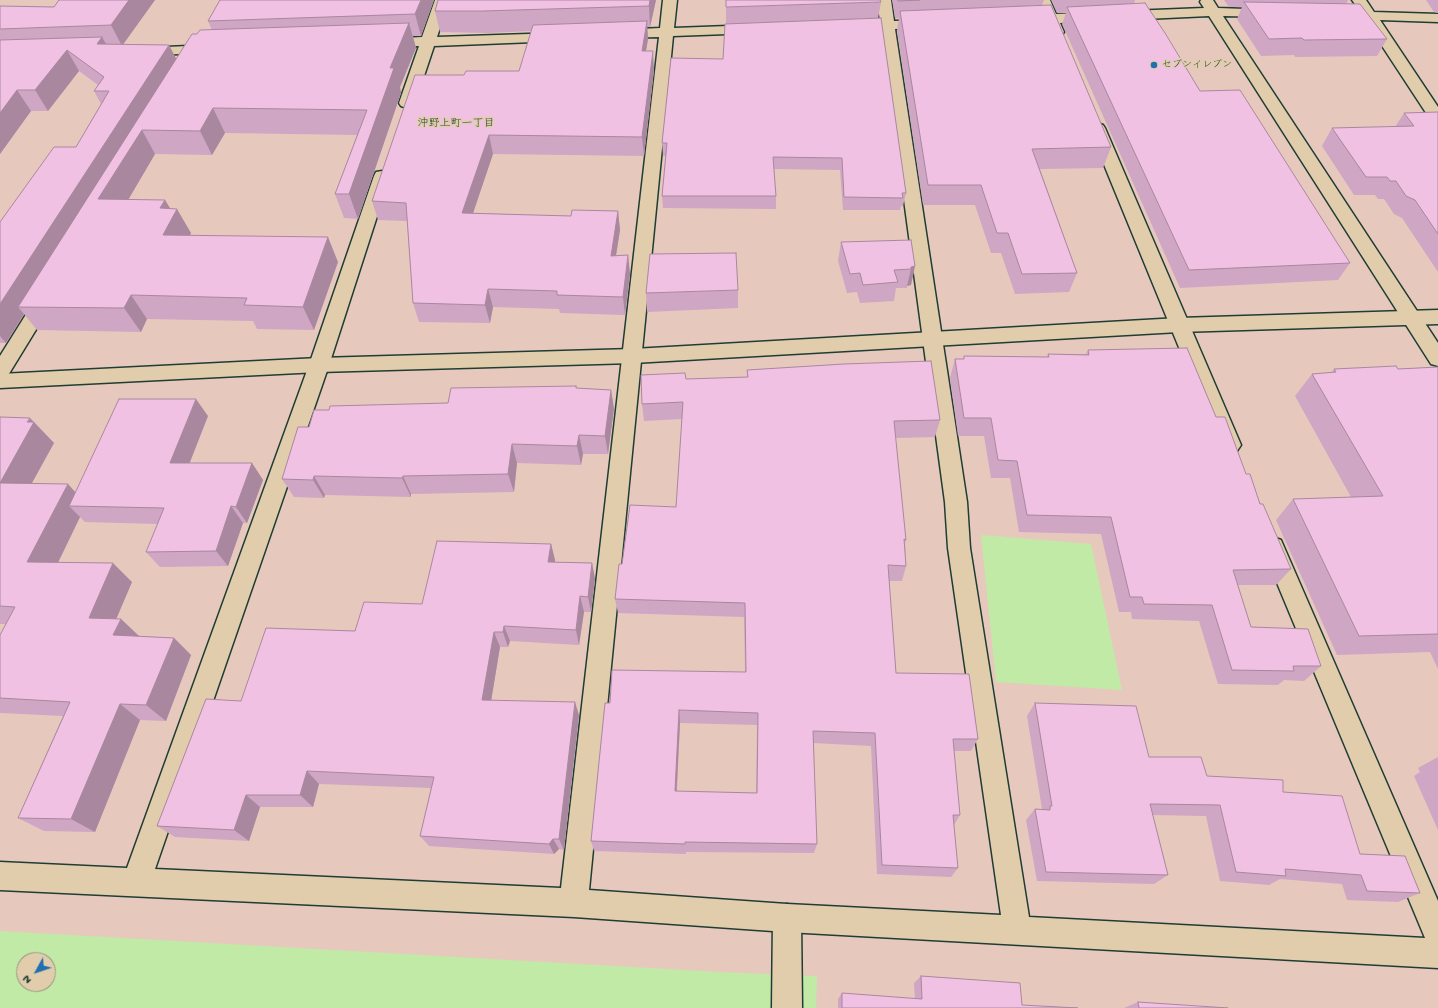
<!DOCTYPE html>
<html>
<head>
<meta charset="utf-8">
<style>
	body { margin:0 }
	#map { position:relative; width:1438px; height:1008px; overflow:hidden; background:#e6c9bc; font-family:"Gochi Hand",sans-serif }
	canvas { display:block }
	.north { position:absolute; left:16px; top:952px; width:40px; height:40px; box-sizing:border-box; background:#e1cdac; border:1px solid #93937c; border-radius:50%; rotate:230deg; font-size:11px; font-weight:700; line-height:16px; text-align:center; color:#1f3d34 }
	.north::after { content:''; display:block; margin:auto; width:14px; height:18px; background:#1f6fb2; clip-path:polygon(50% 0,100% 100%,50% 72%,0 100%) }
</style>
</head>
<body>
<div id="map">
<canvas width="1438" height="1008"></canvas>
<div class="north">N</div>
</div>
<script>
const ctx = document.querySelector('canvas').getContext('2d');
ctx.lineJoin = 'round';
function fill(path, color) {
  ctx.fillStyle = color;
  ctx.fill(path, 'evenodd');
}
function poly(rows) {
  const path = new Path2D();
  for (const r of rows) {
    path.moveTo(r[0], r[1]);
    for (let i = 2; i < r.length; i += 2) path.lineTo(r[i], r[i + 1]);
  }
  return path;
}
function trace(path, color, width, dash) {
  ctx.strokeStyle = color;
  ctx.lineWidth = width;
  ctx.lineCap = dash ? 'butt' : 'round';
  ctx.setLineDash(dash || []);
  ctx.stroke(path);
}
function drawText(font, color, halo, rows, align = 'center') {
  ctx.font = font + ' "Gochi Hand","Klee One",sans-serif';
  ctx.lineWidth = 3;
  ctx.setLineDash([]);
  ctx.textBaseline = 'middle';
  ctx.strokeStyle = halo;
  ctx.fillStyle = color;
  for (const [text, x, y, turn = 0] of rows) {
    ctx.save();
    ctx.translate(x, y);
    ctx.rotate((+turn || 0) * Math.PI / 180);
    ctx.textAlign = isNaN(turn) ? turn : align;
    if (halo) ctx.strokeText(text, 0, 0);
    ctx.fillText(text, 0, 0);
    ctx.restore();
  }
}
const green = poly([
	[981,535,1091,544,1122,690,996,682],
	[0,931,720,972,817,976,816,1008,0,1008],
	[24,960,48,960,48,984,24,984]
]);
const service = poly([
	[787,904,797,908,801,918,802,1008,772,1008,773,918,777,908,787,904]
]);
const minor = poly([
	[435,0,449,0,437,37,559,33,564,34,566,37,564,40,559,41,434,46,415,103,413,106,407,108,401,106,399,103,419,46,384,47,379,46,377,43,379,40,384,39,422,37,435,0],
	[663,0,677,0,674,28,755,25,760,26,762,29,760,32,755,33,673,36,589,890,787,904,1001,915,948,548,945,502,881,30,852,30,847,29,845,26,847,23,852,22,880,21,877,0,891,0,894,21,927,20,932,21,934,24,932,27,927,28,895,29,967,502,970,548,1029,917,1425,938,1262,547,1265,540,1273,537,1281,540,1284,547,1438,901,1438,968,787,932,574,917,0,890,0,862,127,868,309,365,374,176,376,172,382,171,388,172,390,176,329,365,155,869,561,888,659,37,618,38,613,37,611,34,613,31,618,30,660,28,663,0],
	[1036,0,1050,0,1056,14,1204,8,1200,2,1201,0,1213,0,1218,8,1274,10,1276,13,1274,16,1269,17,1223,16,1438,343,1438,366,1431,364,1209,16,1060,23,1064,32,1062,35,1057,36,1052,35,1046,23,1027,24,1022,23,1020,20,1022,17,1027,16,1043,15,1036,0],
	[1352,0,1366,0,1374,12,1438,14,1438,22,1380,20,1438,107,1438,124,1432,122,1365,20,1334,18,1332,15,1334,12,1360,11,1352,0],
	[212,45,217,46,219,49,217,52,142,56,137,55,135,52,137,49,142,48,212,45],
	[1097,123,1103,125,1105,128,1241,445,1237,451,1230,453,1223,451,1219,445,1089,128,1091,125,1097,123],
	[47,291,54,292,56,297,7,377,0,379,0,356,40,292,47,291]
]);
const tertiary = poly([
	[1438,310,1438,324,1179,332,633,363,319,372,0,388,0,374,319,358,633,349,1179,318,1438,310]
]);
const wall = poly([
	[59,0,155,0,123,44,169,45,176,59,197,34,212,30,208,21,220,0,434,0,421,36,413,36,416,48,400,87,401,93,358,219,344,218,335,194,357,135,225,133,212,155,155,154,128,200,165,200,170,208,191,233,190,235,338,262,314,330,257,329,253,321,147,319,141,332,37,330,24,314,6,343,0,343,0,222,76,147,101,104,94,91,98,85,79,71,48,111,31,111,0,154,0,6,54,7],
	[438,0,656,0,650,27,647,27,648,39,646,51,654,70,644,156,493,154,473,213,571,216,618,211,620,230,616,256,628,255,630,274,625,315,560,313,559,309,493,307,490,323,419,322,413,303,407,221,378,220,372,201,464,75,519,71,532,31,487,33,440,32,435,11],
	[892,0,1044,0,1042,5,1111,147,1103,168,1040,169,1077,273,1069,292,1015,294,1001,253,991,253,975,205,923,205,897,30,899,18,895,18],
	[1051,0,1135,0,1134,4,1200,91,1350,263,1338,280,1180,288,1062,24,1066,13,1057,13],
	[1224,0,1348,0,1346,4,1387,39,1377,56,1295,57,1294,55,1261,56,1237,19,1242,7,1229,7],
	[1426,0,1438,0,1438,13,1434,12],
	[881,2,878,19,906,193,903,206,901,206,900,210,843,210,840,170,774,169,776,196,776,209,663,208,662,196,666,156,663,156,662,143,723,59,726,24,726,7],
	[1438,112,1438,272,1402,218,1394,214,1384,199,1378,199,1375,195,1354,195,1322,146,1332,128,1395,127,1404,113],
	[841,242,915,266,911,285,907,286,907,288,896,288,894,301,860,303,857,292,847,293,838,261],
	[738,290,738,308,647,312,646,293],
	[1088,350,1216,417,1246,474,1291,569,1276,585,1238,585,1251,627,1321,666,1304,681,1284,680,1278,685,1218,684,1199,621,1132,619,1131,612,1119,612,1101,534,1019,532,1010,478,991,478,984,436,958,436,950,378,955,359,963,359,964,356,1047,357,1048,354,1086,354],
	[1438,367,1438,669,1430,652,1337,655,1276,520,1293,499,1351,497,1295,396,1312,374,1331,373,1334,369,1398,369],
	[747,370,940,420,935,437,895,438,906,540,905,544,906,566,902,581,889,581,896,673,978,739,971,751,954,751,960,815,954,825,958,868,951,877,877,874,871,746,813,743,817,844,814,853,686,852,686,854,594,851,591,841,610,703,745,672,744,617,618,613,615,599,622,564,676,507,682,419,644,421,642,404,686,379,747,377],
	[680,723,757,725,756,793,677,791],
	[577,388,611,390,614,409,608,454,583,454,581,465,517,463,514,492,411,494,411,497,325,495,324,498,294,497,282,479,309,427,329,410,448,403],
	[208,416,189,463,252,463,263,480,247,523,243,523,228,566,160,567,146,552,158,524,85,522,80,517,58,563,132,582,116,619,121,619,139,636,174,638,191,655,166,721,140,720,95,832,44,831,18,818,63,716,0,713,0,635,6,624,0,624,0,417,34,422,54,443,31,484,75,493],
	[551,544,555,560,555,562,592,563,595,579,591,612,584,612,579,645,510,641,508,647,500,647,491,700,579,715,564,850,559,849,554,854,429,846,420,836,431,788,319,784,313,807,260,807,249,841,175,837,157,826,241,701,355,631,422,604],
	[1035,703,1149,757,1207,776,1283,792,1360,854,1420,893,1398,902,1347,900,1342,884,1280,879,1269,885,1220,881,1206,816,1153,815,1168,875,1154,884,1037,881,1026,820,1035,809,1042,809,1027,716],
	[1438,757,1438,830,1414,776,1420,772,1418,768],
	[921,976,1022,1005,1078,1008,838,1008,838,999,842,993,915,999,914,983],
	[1138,1002,1139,1008,1124,1008]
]);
const shadedWall = poly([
	[129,0,155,0,122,46,111,25],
	[421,0,434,0,421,36,415,14],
	[650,0,656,0,650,27,649,6],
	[647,21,648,39,643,69,642,51],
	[409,23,416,48,400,87,401,93,358,219,349,194,390,68],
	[102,37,114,58,97,44],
	[169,45,180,66,18,307,24,314,6,343,0,336,0,304],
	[67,50,79,71,48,111,35,90],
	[653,51,654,70,644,156,642,137],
	[17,90,31,111,0,154,0,113],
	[213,108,225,133,212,155,200,131],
	[142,130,155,154,114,224,98,199],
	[489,135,493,154,467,231,462,213],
	[165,200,174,215,177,209,191,233,178,259,163,235,160,208],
	[618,211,620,230,613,274,611,256],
	[328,237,338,262,314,330,303,307],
	[628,255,630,274,625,315,623,297],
	[915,266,911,285,907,286,911,269,911,267],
	[488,289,493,307,490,323,485,305],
	[131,295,147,319,141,332,124,308],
	[611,390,614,409,608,454,605,436],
	[196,399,208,416,183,480,170,463],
	[30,418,54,443,21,503,0,483],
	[579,435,583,454,581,465,577,446],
	[512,444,517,463,514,492,508,474],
	[252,463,263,480,247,523,236,507],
	[314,476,325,495,324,498,313,480],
	[403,476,411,494,411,497,402,478],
	[68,484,87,505,69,506,80,517,49,581,27,562],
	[231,506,243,523,228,566,216,551],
	[551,544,555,560,552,578,548,562],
	[113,563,132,582,109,636,89,618],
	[592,563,595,579,591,612,588,597],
	[580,596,584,612,579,645,576,630],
	[121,619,140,637,113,635],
	[504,626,510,641,508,647,503,632],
	[494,632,500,647,489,714,482,700],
	[174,638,191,655,166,721,146,705],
	[575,702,579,715,564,850,559,839],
	[120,704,140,720,95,832,71,819],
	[679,710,680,723,676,802,675,791],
	[307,771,319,784,313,807,300,795],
	[246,795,260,807,249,841,234,830],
	[553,839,559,849,554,854,549,844]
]);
const building = poly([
	[59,0,129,0,111,25,0,29,0,6,54,7,59,0],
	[220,0,421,0,415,14,208,21,220,0],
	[438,0,650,0,649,6,483,11,435,11,438,0],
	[726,0,880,0,881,2,726,7,726,0],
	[898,0,920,0,898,1,898,0],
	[1244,2,1360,4,1387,39,1304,40,1302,38,1269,39,1244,2],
	[1145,3,1165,33,1200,91,1240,90,1350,263,1189,270,1067,7,1145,3],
	[1051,5,1111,147,1032,149,1077,273,1022,274,1008,233,997,233,981,185,928,185,900,11,1051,5],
	[881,18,906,193,902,193,903,198,844,197,842,158,773,157,776,196,662,196,667,143,662,143,671,58,723,59,725,24,881,18],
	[647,21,642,51,653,51,642,137,489,135,462,213,571,216,572,210,618,211,611,256,628,255,623,297,557,295,557,291,488,289,485,305,413,303,406,203,372,201,415,75,464,75,466,71,519,71,533,25,647,21],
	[409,23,390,68,394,68,349,194,335,194,367,110,213,108,200,131,142,130,98,199,165,200,160,208,177,209,163,235,328,237,303,307,244,305,247,298,131,295,124,308,18,307,192,34,197,34,200,30,409,23],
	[102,37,97,44,169,45,0,304,0,222,54,147,76,147,109,91,94,91,104,77,67,50,35,90,17,90,0,113,0,40,102,37],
	[1438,112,1438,234,1415,200,1406,196,1396,181,1390,181,1387,177,1366,177,1332,128,1414,126,1404,113,1438,112],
	[911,240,915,266,911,267,911,269,894,270,898,282,863,285,860,273,850,274,841,242,911,240],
	[736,253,738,290,646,293,650,254,736,253],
	[1187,348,1216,417,1225,417,1246,474,1250,474,1260,504,1263,504,1291,569,1233,570,1251,627,1308,629,1321,666,1293,666,1294,671,1232,670,1212,605,1144,604,1142,597,1130,597,1111,517,1027,515,1017,461,998,460,991,418,964,418,955,359,964,359,964,356,1049,357,1048,354,1089,355,1088,350,1187,348],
	[931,361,940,420,894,421,906,540,904,539,906,566,888,565,896,673,969,674,978,739,953,739,960,815,953,815,958,868,882,865,875,733,813,731,817,844,685,842,685,844,591,841,605,703,610,703,612,670,746,672,745,603,615,599,619,564,622,564,630,505,676,507,683,402,642,404,641,375,685,373,686,379,748,377,747,370,844,364,931,361],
	[679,710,758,713,757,793,675,791,679,710],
	[1396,366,1398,369,1438,367,1438,634,1359,636,1293,499,1383,496,1312,374,1336,372,1334,369,1396,366],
	[576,386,576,388,611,390,605,436,579,435,577,446,512,444,508,474,403,476,402,478,314,476,313,480,282,479,298,427,309,427,314,410,329,410,330,406,448,403,451,388,576,386],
	[119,399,196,399,170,463,252,463,236,507,231,506,216,551,146,552,164,508,69,506,119,399],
	[0,417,30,418,27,422,34,422,0,483,0,417],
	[0,483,68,484,27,562,113,563,89,618,121,619,113,635,174,638,146,705,120,704,71,819,18,818,70,702,0,698,0,635,15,607,0,606,0,483],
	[437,541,551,544,548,562,592,563,588,597,580,596,576,630,504,626,503,632,494,632,482,700,575,702,559,839,553,839,549,844,420,836,434,777,307,771,300,795,246,795,234,830,157,826,206,699,241,701,266,628,355,631,364,602,422,604,437,541],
	[1035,703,1136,706,1149,757,1201,757,1207,776,1283,780,1283,792,1342,796,1360,854,1405,856,1420,893,1367,891,1361,875,1285,869,1286,876,1236,872,1220,805,1150,804,1168,875,1046,872,1035,809,1050,810,1050,806,1052,806,1035,703],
	[921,976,1020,983,1022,1005,1078,1008,842,1008,842,993,922,999,921,976],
	[1138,1002,1228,1008,1139,1008,1138,1002]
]);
const markers = [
	[1154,65,4,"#1f6fb2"]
];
const farPoinames = [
	["セブンイレブン",1162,65]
];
const farNeighbourhoodnames = [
	["沖野上町一丁目",456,124]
];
fill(green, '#c0eaa6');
trace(service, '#1f3d34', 3);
trace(minor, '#1f3d34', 3);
trace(tertiary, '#1f3d34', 3);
fill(service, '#e1cdac');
fill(minor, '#e1cdac');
fill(tertiary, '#e1cdac');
fill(wall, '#cfa6c3');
fill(shadedWall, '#a9879f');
fill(building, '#f1c1e3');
trace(building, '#a9879f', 1);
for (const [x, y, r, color] of markers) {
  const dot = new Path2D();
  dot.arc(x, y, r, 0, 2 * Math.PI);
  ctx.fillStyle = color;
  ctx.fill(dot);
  trace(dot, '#e1cdac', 1.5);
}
drawText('10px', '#1f3d34', '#e1cdac', farPoinames, 'left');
drawText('11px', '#1f3d34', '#e1cdac', farNeighbourhoodnames);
</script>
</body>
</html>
